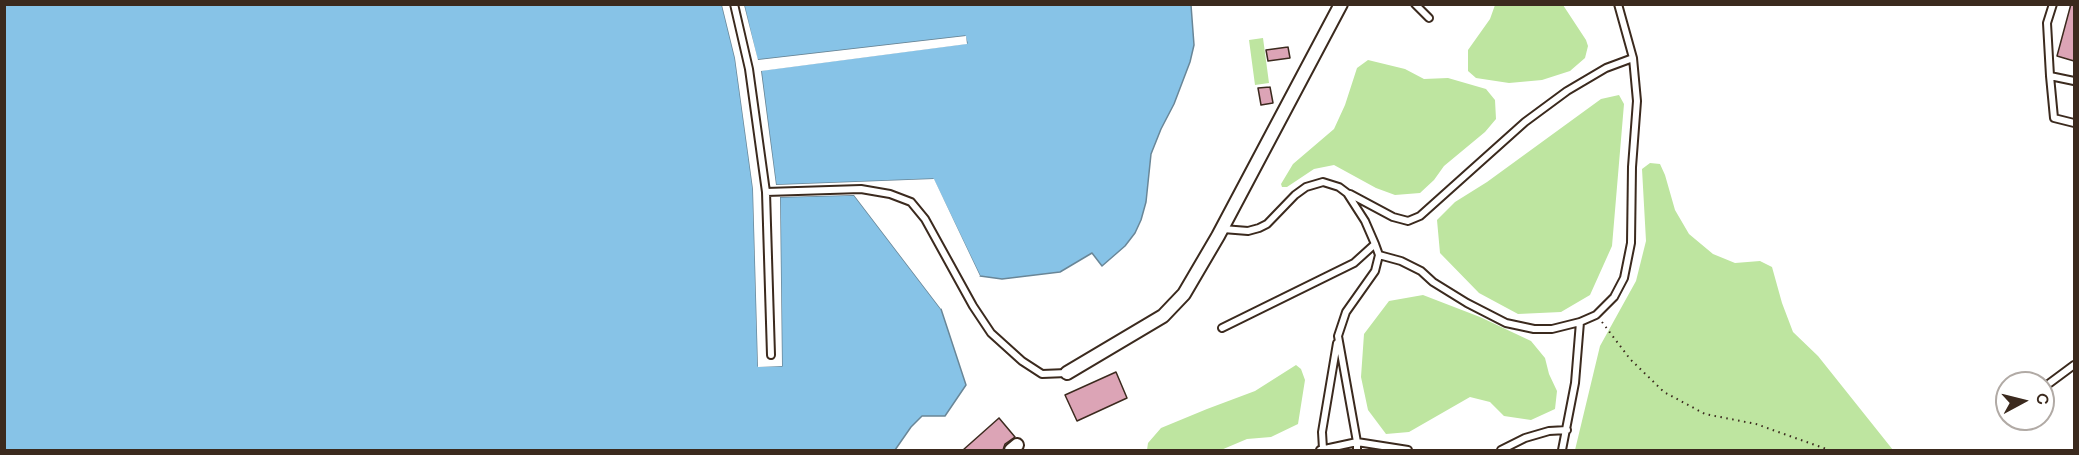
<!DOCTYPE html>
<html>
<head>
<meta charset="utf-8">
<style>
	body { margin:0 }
	#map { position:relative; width:2079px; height:455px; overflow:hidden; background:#fff; font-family:"Balsamiq Sans",sans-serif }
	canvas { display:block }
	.frame { position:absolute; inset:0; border:6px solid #3b2a1e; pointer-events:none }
	.north { position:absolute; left:1995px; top:371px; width:60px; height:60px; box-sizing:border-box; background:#fff; border:2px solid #b1aaa5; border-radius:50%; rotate:83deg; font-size:16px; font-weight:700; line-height:24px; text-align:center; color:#3b2a1e }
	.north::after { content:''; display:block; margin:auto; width:21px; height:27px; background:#3b2a1e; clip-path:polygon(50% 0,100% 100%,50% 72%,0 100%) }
</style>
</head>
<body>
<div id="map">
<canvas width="2079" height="455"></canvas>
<div class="frame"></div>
<div class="north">С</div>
</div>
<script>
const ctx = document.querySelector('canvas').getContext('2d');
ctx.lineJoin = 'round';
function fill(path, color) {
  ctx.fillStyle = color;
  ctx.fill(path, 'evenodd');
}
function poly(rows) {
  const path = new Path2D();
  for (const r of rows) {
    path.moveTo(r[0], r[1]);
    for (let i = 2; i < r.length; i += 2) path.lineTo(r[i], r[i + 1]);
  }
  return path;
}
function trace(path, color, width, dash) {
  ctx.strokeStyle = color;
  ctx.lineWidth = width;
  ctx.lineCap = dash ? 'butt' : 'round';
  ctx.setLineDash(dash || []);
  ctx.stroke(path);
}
const green = poly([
	[1495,5,1563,5,1586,40,1588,46,1585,58,1570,71,1542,80,1509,83,1476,78,1468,71,1468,50,1490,19],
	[1263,38,1269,83,1255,85,1249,40],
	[1368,60,1405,69,1424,79,1448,78,1486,89,1495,100,1496,119,1485,132,1444,166,1434,180,1420,193,1395,195,1376,188,1334,165,1314,169,1287,187,1282,187,1281,184,1293,164,1334,129,1345,105,1357,68],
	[1619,95,1624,104,1612,246,1590,295,1561,312,1518,314,1479,293,1440,253,1437,220,1455,202,1487,182,1601,99],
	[1650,163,1660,164,1665,175,1675,210,1689,234,1713,254,1735,263,1760,261,1772,267,1782,303,1793,332,1818,356,1893,450,1575,450,1600,346,1636,281,1646,241,1642,169],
	[1423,295,1480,317,1531,341,1545,358,1549,374,1557,391,1555,409,1531,420,1504,416,1490,402,1470,397,1409,432,1386,434,1368,410,1361,377,1364,334,1389,301],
	[1296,365,1301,369,1305,380,1298,424,1271,437,1247,439,1221,450,1147,450,1148,443,1161,428,1207,409,1255,391]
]);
const water = poly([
	[4,5,722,5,735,58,753,189,758,366,782,366,780,197,854,195,941,309,966,385,945,416,922,416,911,427,895,450,5,450,4,5],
	[744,5,1191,5,1194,45,1190,62,1174,104,1161,129,1151,154,1146,202,1141,220,1135,233,1125,246,1102,266,1092,253,1060,272,1002,279,980,276,933,179,776,185,761,70,967,43,965,36,757,60,744,5]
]);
const pier = poly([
	[725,4,738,58,756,188,761,364,779,363,777,197,779,194,855,193,943,307,941,309,854,195,780,197,782,366,758,367,753,189,735,58,722,5],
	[741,4,744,5,758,60,966,36,967,44,761,71,776,185,934,179,980,276,977,277,932,182,774,187,758,70,761,67,964,41,963,39,757,63,754,61]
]);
const building = poly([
	[2071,4,2074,5,2074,61,2057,56,2071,4],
	[1288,47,1290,58,1268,61,1266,50,1288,47],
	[1270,87,1273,103,1261,105,1258,88,1270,87],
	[1116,372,1127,398,1077,421,1065,395,1116,372],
	[999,418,1015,437,1005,444,1003,450,963,450,999,418]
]);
const path = poly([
	[1602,322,1630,359,1664,392,1705,414,1756,424,1829,450]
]);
const service = poly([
	[734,4,749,69,766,192,771,355],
	[1415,4,1429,18],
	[2053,4,2047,23,2050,76,2074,81],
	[2050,76,2054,118,2074,123],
	[766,192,861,189,890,194,911,202,925,219,973,306,991,333,1022,361,1042,374,1067,373],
	[1350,194,1393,217,1408,221,1420,216,1525,122,1567,91,1606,68,1633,58],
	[1223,229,1248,231,1259,228,1267,224,1295,195,1306,187,1323,182,1339,187,1347,193,1365,221,1375,244,1379,255,1375,271,1346,312,1338,336,1357,442,1320,450],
	[1379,255,1401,261,1421,271,1433,282,1467,303,1506,323,1534,329,1552,329,1580,322,1596,315,1614,297,1624,278,1631,243,1632,167,1637,101,1633,58,1618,4],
	[1222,328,1354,263,1375,244],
	[2043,388,2074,365],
	[1323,449,1322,432,1337,343],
	[1357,450,1357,442,1408,450],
	[1501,450,1525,438,1549,431,1567,430],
	[1562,450,1575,383,1580,322]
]);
const minor = poly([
	[1067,373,1163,316,1184,294,1218,236,1341,4],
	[1011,450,1017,445]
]);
fill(green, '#bee5a0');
fill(water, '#87c3e7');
trace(water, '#698697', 1.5);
fill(pier, '#fff');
fill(building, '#dca4b6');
trace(building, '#3b2a1e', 1.5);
trace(service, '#3b2a1e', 10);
trace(minor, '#3b2a1e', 16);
trace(path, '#3b2a1e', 2, [1.5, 4.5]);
trace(service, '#fff', 6);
trace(minor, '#fff', 12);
</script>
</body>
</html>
